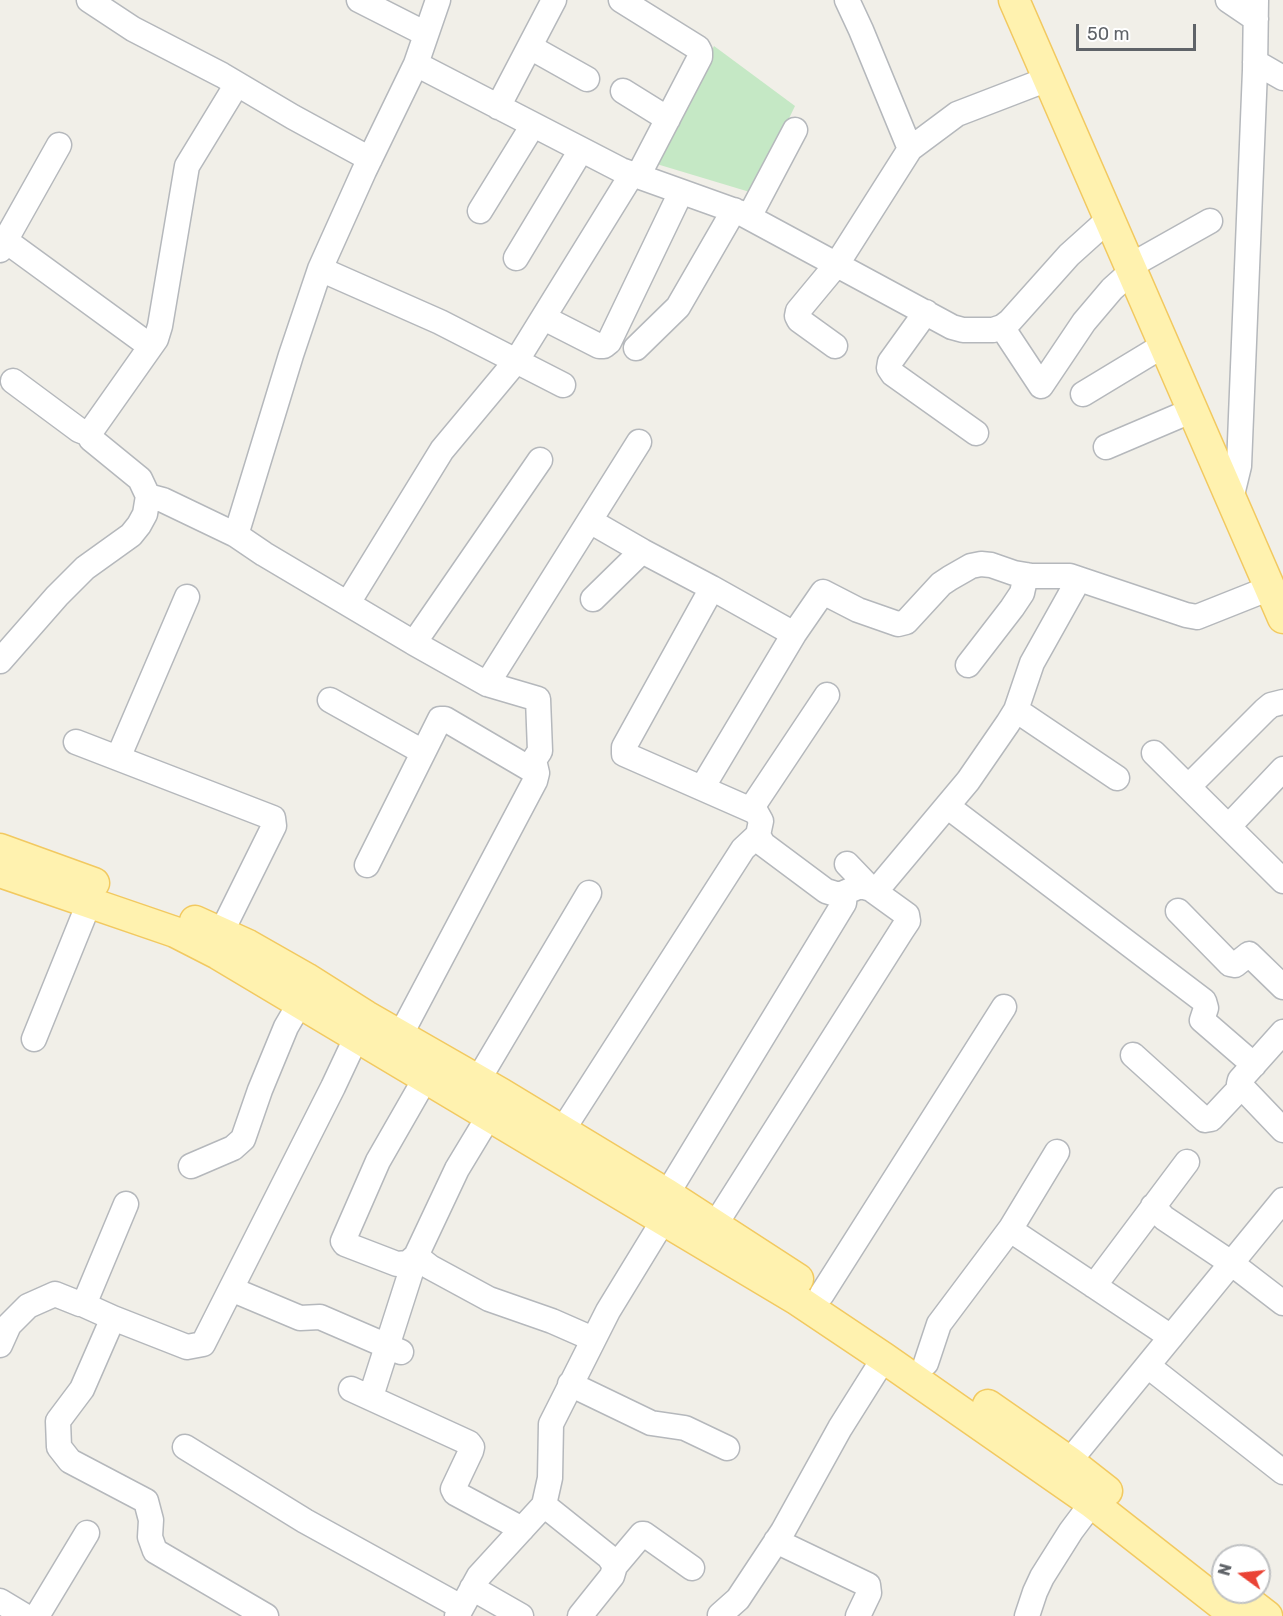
<!DOCTYPE html>
<html>
<head>
<meta charset="utf-8">
<style>
	body { margin:0 }
	#map { position:relative; width:1283px; height:1616px; overflow:hidden; background:#f1efe8; font-family:Rubik,sans-serif }
	canvas { display:block }
	.north { position:absolute; left:1211px; top:1544px; width:60px; height:60px; box-sizing:border-box; background:#fff; border:2px solid #bfc1c3; border-radius:50%; rotate:285deg; font-size:16px; font-weight:700; line-height:24px; text-align:center; color:#5f6368 }
	.north::after { content:''; display:block; margin:auto; width:21px; height:27px; background:#ea4335; clip-path:polygon(50% 0,100% 100%,50% 72%,0 100%) }
	.scale { position:absolute; left:1076px; top:24px; width:120px; height:27px; box-sizing:border-box; border:3px solid #5f6368; border-top:0; padding-left:8px; font-size:18px; line-height:21px; white-space:nowrap; color:#5f6368; -webkit-text-stroke:4px #fff; paint-order:stroke }
</style>
</head>
<body>
<div id="map">
<canvas width="1283" height="1616"></canvas>
<div class="north">N</div>
<div class="scale">50 m</div>
</div>
<script>
const ctx = document.querySelector('canvas').getContext('2d');
ctx.lineJoin = 'round';
function fill(path, color) {
  ctx.fillStyle = color;
  ctx.fill(path, 'evenodd');
}
function poly(rows) {
  const path = new Path2D();
  for (const r of rows) {
    path.moveTo(r[0], r[1]);
    for (let i = 2; i < r.length; i += 2) path.lineTo(r[i], r[i + 1]);
  }
  return path;
}
function trace(path, color, width, dash) {
  ctx.strokeStyle = color;
  ctx.lineWidth = width;
  ctx.lineCap = dash ? 'butt' : 'round';
  ctx.setLineDash(dash || []);
  ctx.stroke(path);
}
const green = poly([
	[714,46,795,106,753,193,650,162]
]);
const minor = poly([
	[89,0,133,29,222,75,293,117,370,159],
	[359,0,426,34],
	[621,0,698,48,700,52,700,57,638,176],
	[1228,0,1256,19],
	[530,47,587,79],
	[1255,62,1283,78],
	[416,64,621,170,741,213,952,327,963,330,993,330,1002,327,1010,321,1069,255,1109,219],
	[623,91,668,119],
	[498,107,554,0],
	[910,149,957,114,1048,79],
	[480,211,533,125],
	[749,217,795,130],
	[6,241,150,346],
	[0,250,59,145],
	[516,258,581,150],
	[1130,266,1210,221],
	[320,269,440,322,563,385],
	[926,312,890,362,889,368,893,374,976,433],
	[544,318,599,346,604,346,609,342,681,192],
	[1002,327,1041,386,1084,322,1112,289,1132,271],
	[835,346,799,320,797,316,798,311,837,264,910,149,861,30,847,0],
	[636,348,678,307,734,210],
	[13,381,79,430,89,434],
	[1083,394,1164,345],
	[1106,447,1193,410],
	[148,496,163,500,236,535,264,554,414,643,487,684,538,699,540,751,534,760,537,773],
	[1231,499,1239,466,1255,70,1256,0],
	[590,521,642,551,593,599],
	[236,535,291,355,320,269,364,171,416,64,438,0],
	[642,551,712,588,624,747,624,754,756,812,761,821,758,835,763,844,826,891,839,895,858,887,864,887,871,889,907,915,908,921,902,930,715,1225],
	[712,588,794,634],
	[348,603,442,450,517,360,632,174],
	[414,643,540,460],
	[0,661,57,596,85,568,131,535,139,525,145,514,148,496,140,479,91,439,89,434,156,339,160,326,187,166,237,84],
	[968,665,1012,608,1022,593,1026,575],
	[487,684,639,442],
	[330,700,423,752],
	[1016,710,1117,778],
	[76,742,273,818,274,826,221,933],
	[1154,753,1283,881],
	[118,758,187,597],
	[1189,786,1265,710,1271,705,1283,702],
	[702,788,794,634,823,592,858,610,898,624,906,622,941,584,950,578,971,566,981,564,991,565,1014,573,1032,576,1070,576,1186,615,1197,617,1270,588],
	[947,806,1204,1001,1206,1008,1202,1020,1254,1065],
	[751,809,827,695],
	[1229,826,1283,769],
	[847,864,871,889],
	[367,865,440,719,445,719,537,773,535,781,392,1051],
	[875,892,968,781,1008,723,1016,710,1032,663,1079,579],
	[1178,911,1230,964,1235,965,1249,954,1283,987],
	[1283,1032,1240,1080,1239,1084,1283,1130],
	[34,1039,89,903],
	[1133,1055,1205,1120,1211,1119,1241,1087],
	[425,1079,378,1161,343,1241,345,1244,397,1264,408,1263,416,1256,457,1169,489,1116],
	[478,1080,589,893],
	[562,1131,743,849,758,835],
	[1057,1152,1011,1228,1012,1231,1171,1337],
	[191,1166,233,1148,243,1139,260,1090,286,1027,300,1003],
	[667,1194,844,903,845,894],
	[1153,1206,1164,1218,1231,1263,1283,1303],
	[1094,1286,1187,1162],
	[231,1289,300,1318,320,1317,401,1352],
	[822,1294,1004,1007],
	[82,1304,113,1318,187,1347,203,1344,333,1087,364,1021],
	[113,1318,82,1389,58,1421,59,1447,70,1461,146,1501,151,1520,150,1537,155,1551,266,1616],
	[0,1345,9,1325,28,1306,55,1294,80,1304,85,1302,126,1204],
	[926,1363,939,1324,1011,1228],
	[1148,1366,1283,1472],
	[570,1384,651,1423,685,1428,727,1448],
	[374,1387,416,1256,430,1267,489,1299,552,1321,593,1339],
	[351,1389,469,1443,472,1447,471,1451,453,1489,455,1493,522,1529],
	[185,1447,305,1521,461,1607],
	[1058,1475,1283,1200],
	[544,1505,609,1557,615,1566,612,1576,580,1616],
	[776,1541,868,1585,869,1593,858,1616],
	[615,1566,642,1534,644,1534,692,1568],
	[472,1588,521,1616],
	[0,1601,25,1616],
	[720,1615,738,1599,783,1531,840,1428,884,1358],
	[37,1616,87,1533],
	[457,1616,479,1576,544,1505,550,1478,551,1424,608,1311,663,1221],
	[1027,1616,1035,1592,1042,1577,1071,1531,1092,1503]
]);
const major = poly([
	[1014,0,1283,618],
	[0,849,94,883],
	[0,872,175,932,218,954,796,1299,884,1358,1092,1503,1236,1616],
	[195,921,248,945,306,978,366,1016,502,1094,667,1194,798,1279],
	[988,1405,1070,1462,1107,1491],
	[1236,1592,1267,1616]
]);
fill(green, '#c5e8c5');
trace(minor, '#b5b8bc', 27);
trace(major, '#f2c960', 33);
trace(minor, '#fff', 24);
trace(major, '#fff2af', 30);
</script>
</body>
</html>
